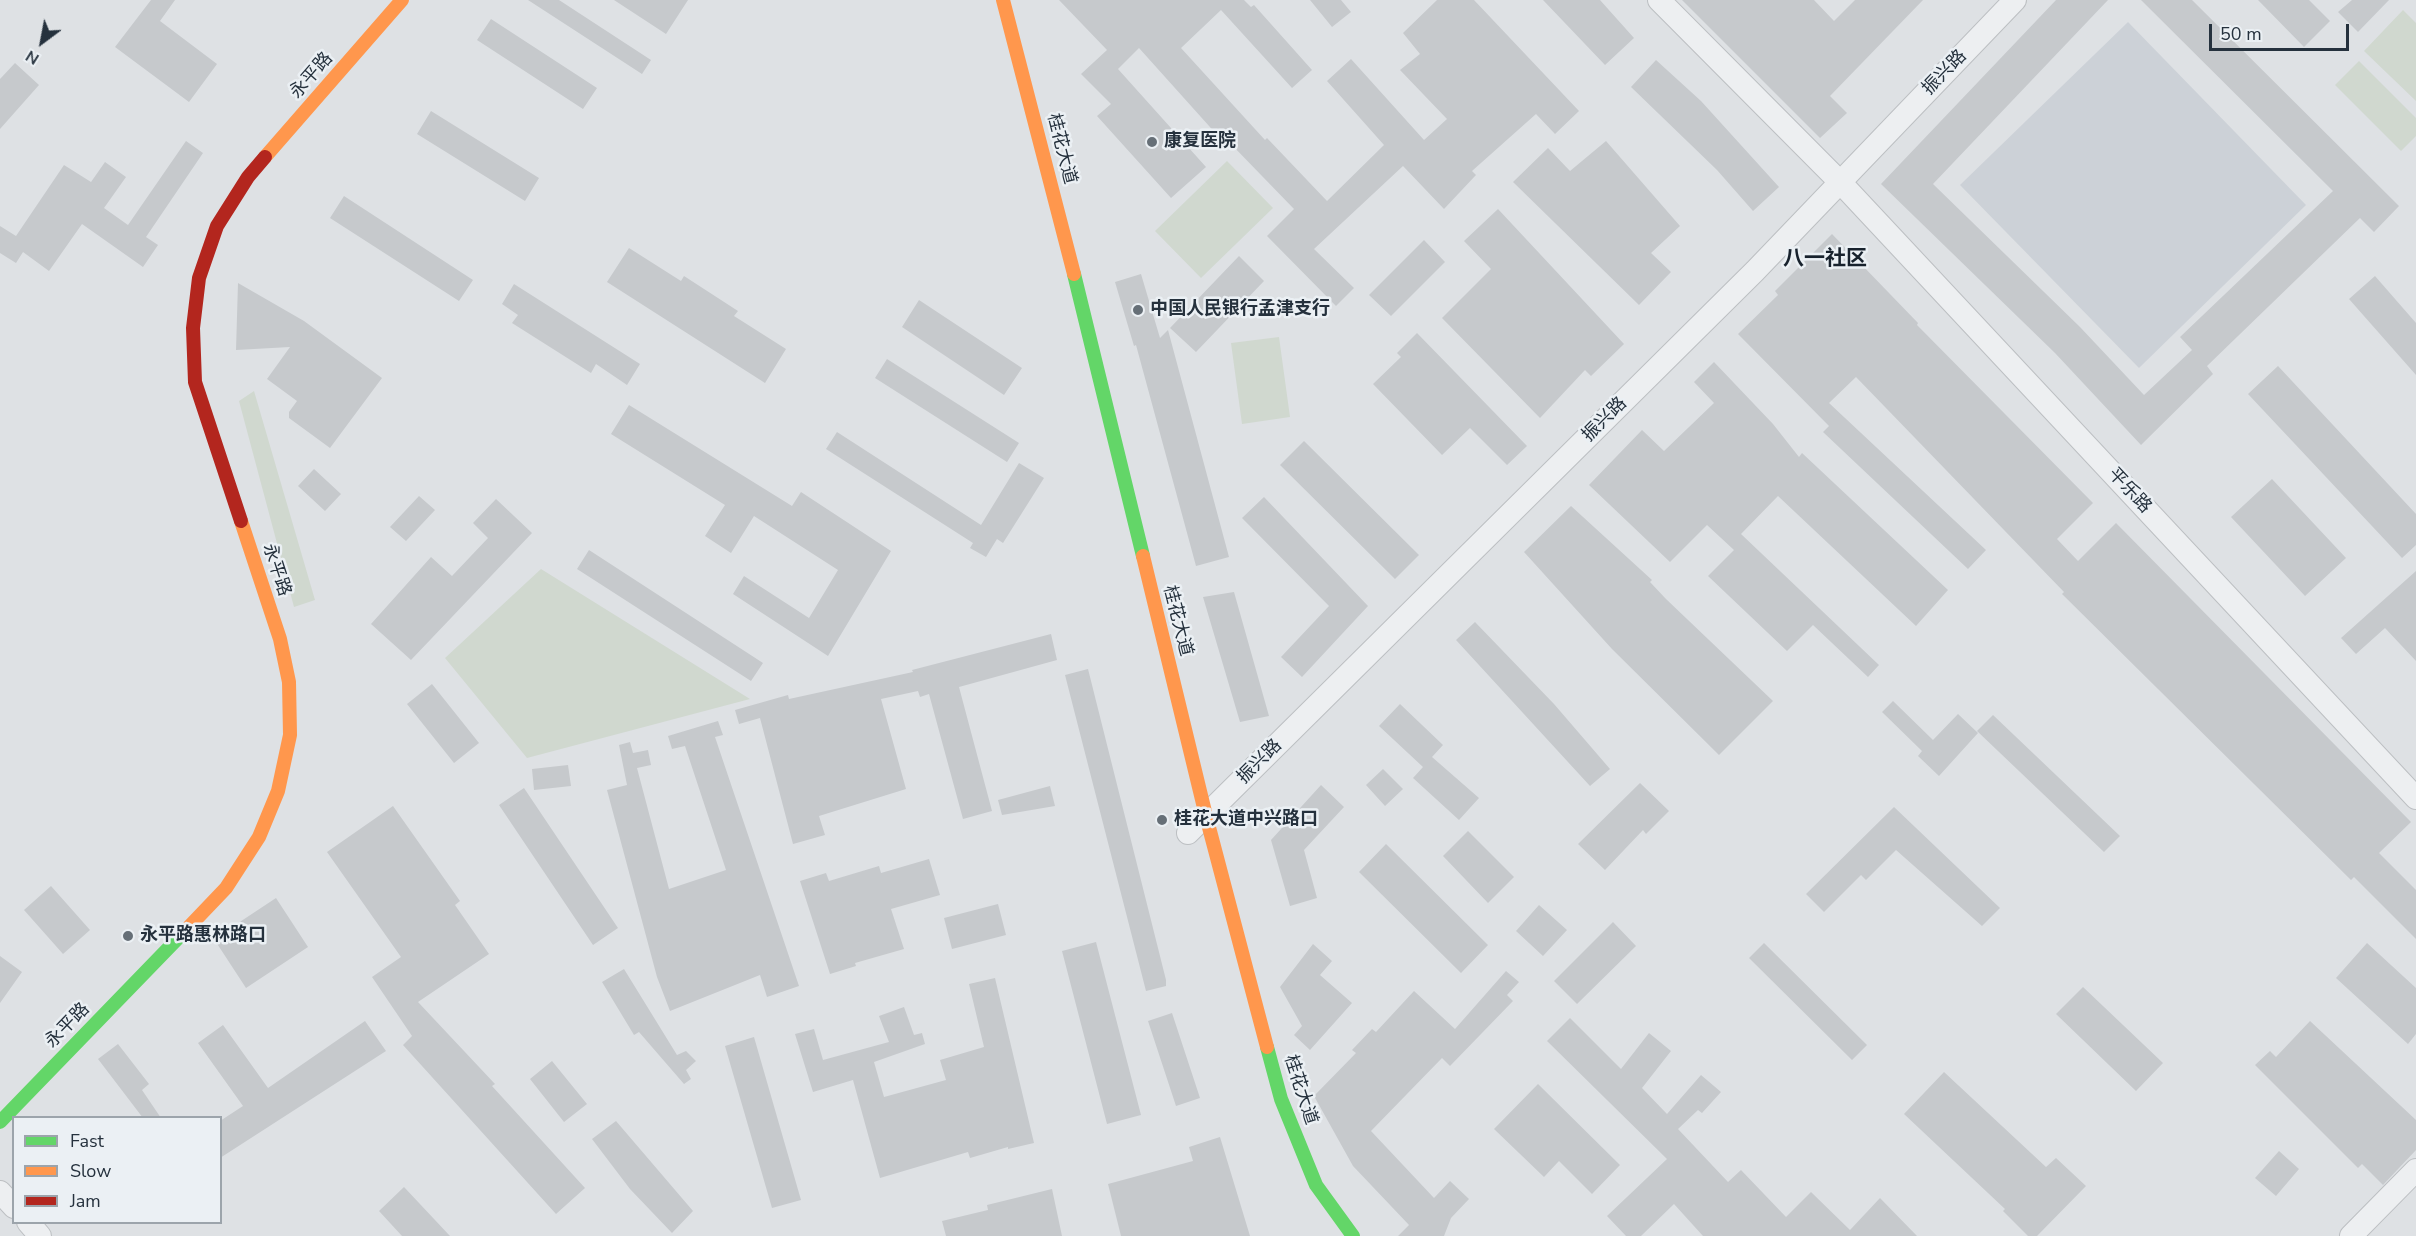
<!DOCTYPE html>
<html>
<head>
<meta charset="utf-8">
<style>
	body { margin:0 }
	#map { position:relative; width:2416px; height:1236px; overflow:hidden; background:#dee1e4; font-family:"Nunito Sans",sans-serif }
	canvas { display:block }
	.legend { position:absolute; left:12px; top:1116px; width:210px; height:108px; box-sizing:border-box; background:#ebf0f4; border:2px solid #9ca4ab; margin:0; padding:8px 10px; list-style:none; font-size:18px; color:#25313d }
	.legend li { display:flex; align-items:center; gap:12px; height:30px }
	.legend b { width:30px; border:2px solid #9ca4ab }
	.north { position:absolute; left:12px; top:12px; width:60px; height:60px; -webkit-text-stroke:4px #ebf0f4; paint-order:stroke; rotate:212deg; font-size:16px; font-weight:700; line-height:24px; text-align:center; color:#25313d }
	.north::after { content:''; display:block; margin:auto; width:21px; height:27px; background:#25313d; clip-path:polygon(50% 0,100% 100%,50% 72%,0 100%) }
	.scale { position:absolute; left:2209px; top:24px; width:140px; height:27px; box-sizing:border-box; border:3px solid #25313d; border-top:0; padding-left:8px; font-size:18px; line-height:21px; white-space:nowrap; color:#25313d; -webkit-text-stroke:4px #ebf0f4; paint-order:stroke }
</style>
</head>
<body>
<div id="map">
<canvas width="2416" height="1236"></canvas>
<ul class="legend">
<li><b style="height:8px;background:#63d668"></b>Fast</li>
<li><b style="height:8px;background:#ff974d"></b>Slow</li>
<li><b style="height:8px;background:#b3261e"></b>Jam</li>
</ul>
<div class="north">N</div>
<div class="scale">50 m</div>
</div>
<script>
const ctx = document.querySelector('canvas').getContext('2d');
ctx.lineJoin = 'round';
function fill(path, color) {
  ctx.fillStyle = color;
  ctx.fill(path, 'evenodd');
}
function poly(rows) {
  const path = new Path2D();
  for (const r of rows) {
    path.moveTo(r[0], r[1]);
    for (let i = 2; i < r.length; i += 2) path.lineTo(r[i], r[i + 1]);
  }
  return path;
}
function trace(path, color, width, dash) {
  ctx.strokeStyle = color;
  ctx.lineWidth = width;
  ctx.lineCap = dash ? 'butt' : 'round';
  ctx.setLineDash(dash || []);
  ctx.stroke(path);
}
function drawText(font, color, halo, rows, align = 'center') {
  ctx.font = font + ' "Nunito Sans","Noto Sans SC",sans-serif';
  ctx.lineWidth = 5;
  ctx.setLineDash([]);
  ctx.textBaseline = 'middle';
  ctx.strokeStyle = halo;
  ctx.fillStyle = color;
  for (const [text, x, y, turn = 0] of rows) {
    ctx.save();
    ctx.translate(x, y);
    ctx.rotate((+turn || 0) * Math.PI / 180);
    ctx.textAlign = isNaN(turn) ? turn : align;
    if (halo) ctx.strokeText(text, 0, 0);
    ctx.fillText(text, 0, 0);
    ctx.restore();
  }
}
const built = poly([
	[2128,22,2306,205,2139,368,1960,185]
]);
const green = poly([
	[2403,10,2416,23,2416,101,2364,51],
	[2359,61,2416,118,2416,136,2401,151,2335,85],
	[1227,161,1273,208,1201,278,1155,231],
	[1279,337,1290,417,1242,424,1231,343],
	[254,391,315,600,294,607,239,401],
	[541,569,750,699,527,758,445,658]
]);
const building = poly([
	[151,0,175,0,160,21,217,64,189,102,115,47],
	[528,0,559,0,651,60,642,74],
	[614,0,688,0,666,34],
	[1059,0,1244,0,1251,7,1254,5,1312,70,1292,88,1221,10,1181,48,1265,140,1267,138,1327,201,1384,145,1327,81,1351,59,1424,140,1447,119,1400,70,1420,54,1403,33,1437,0,1474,0,1579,111,1555,134,1536,114,1472,171,1476,175,1444,209,1403,166,1314,249,1354,288,1336,306,1267,236,1294,209,1230,143,1227,146,1139,48,1118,69,1206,167,1171,198,1097,116,1111,104,1081,74,1107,50],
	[1310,0,1341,0,1351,12,1332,27],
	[1543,0,1600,0,1634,38,1605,65],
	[1682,0,1814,0,1834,21,1855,0,1923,0,1830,96,1847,113,1820,138],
	[2056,0,2108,0,1933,184,2080,327,2144,395,2192,350,2180,337,2333,191,2141,0,2192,0,2399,206,2374,232,2360,218,2207,366,2213,374,2141,445,2055,353,1881,184],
	[2258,0,2309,0,2330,21,2304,47],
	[2352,0,2389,0,2358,32,2338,12],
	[491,19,597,88,583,109,477,40],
	[1656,60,1701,101,1779,187,1753,211,1717,170,1631,87],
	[15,63,39,85,0,129,0,79],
	[431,111,539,178,525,201,417,134],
	[186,141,203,153,146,237,158,245,143,267,82,224,49,271,23,252,16,263,0,253,0,226,16,236,64,165,91,182,105,162,126,177,104,208,128,225],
	[1606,141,1680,226,1651,253,1671,272,1639,305,1513,182,1548,148,1570,171],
	[344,196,473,280,459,301,330,218],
	[1498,209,1624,344,1591,376,1585,370,1540,418,1442,318,1491,269,1464,241],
	[1832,234,1918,323,1917,325,2093,503,2057,539,2078,561,2116,523,2411,822,2379,853,2416,890,2416,939,2354,877,2351,880,2062,594,2064,592,1856,377,1829,403,1986,550,1968,569,1823,432,1829,426,1738,334,1778,295,1775,291],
	[1424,240,1445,262,1391,316,1369,295],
	[629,248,681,281,684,276,738,311,734,316,786,349,765,383,607,282],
	[1239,256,1264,281,1196,352,1170,328],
	[1141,274,1160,338,1168,330,1229,557,1196,566,1136,345,1134,346,1115,282],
	[2375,276,2416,323,2416,375,2349,299],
	[238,283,304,321,382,378,330,448,289,418,289,412,297,401,267,379,290,347,236,350],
	[514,284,640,364,627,385,596,364,591,373,512,323,518,315,502,304],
	[919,300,1022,368,1004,395,902,327],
	[1417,333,1527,446,1507,465,1470,428,1442,455,1373,384,1401,357,1397,353],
	[887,359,1019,443,1007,462,875,378],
	[1714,362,1773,424,1799,457,1802,453,1948,590,1916,626,1778,496,1741,534,1879,665,1868,677,1813,625,1787,651,1708,576,1734,550,1707,525,1670,562,1589,485,1642,430,1664,451,1714,403,1694,382],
	[2278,366,2416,514,2416,545,2402,558,2248,394],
	[629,405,792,506,801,492,891,551,828,656,733,594,744,576,809,618,838,570,754,516,731,553,705,536,725,505,611,434],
	[837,432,981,525,1019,463,1044,478,1003,543,997,539,986,557,970,548,973,543,826,449],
	[1304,441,1419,555,1395,579,1280,465],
	[314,469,341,494,325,511,298,486],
	[2272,479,2346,558,2305,596,2231,517],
	[419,496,435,510,406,541,390,527],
	[1264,497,1368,606,1302,677,1281,657,1329,606,1242,518],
	[496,499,532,533,411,660,371,624,431,557,452,576,488,538,473,523],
	[1571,506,1652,580,1650,582,1666,599,1773,701,1719,755,1612,649,1524,552],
	[589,550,763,663,751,681,577,569],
	[2416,571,2416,661,2385,628,2356,654,2341,638],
	[1234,592,1269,716,1240,722,1203,597],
	[1475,622,1554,704,1610,769,1590,786,1456,640],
	[1051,634,1057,660,959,687,992,811,963,819,929,694,920,697,918,691,881,699,906,789,819,816,825,835,793,844,760,718,739,724,735,710,788,695,789,699,913,672,912,670],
	[1088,669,1166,980,1166,986,1146,991,1065,675],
	[432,684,479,743,454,763,407,704],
	[1893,701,1933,740,1958,714,1978,733,1939,776,1918,756,1922,751,1882,712],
	[1400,704,1443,745,1432,757,1479,798,1459,820,1413,778,1423,767,1379,726],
	[1993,715,2120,836,2104,852,1977,731],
	[718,721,723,735,715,737,799,986,767,997,760,975,670,1011,657,977,607,790,627,785,619,745,630,742,633,753,648,750,651,765,637,768,669,889,726,870,685,746,672,749,668,736],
	[568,765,571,786,534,790,532,769],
	[1383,769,1403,789,1385,806,1366,785],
	[1640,783,1669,811,1646,834,1643,830,1605,870,1578,844],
	[1321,785,1344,807,1304,850,1317,898,1290,906,1271,840],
	[1050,786,1055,806,1002,815,998,800],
	[524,788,618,928,593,945,499,805],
	[393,806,460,901,455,905,489,954,418,1002,495,1084,492,1086,585,1188,556,1214,403,1045,412,1036,372,977,401,957,327,852],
	[1894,807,2000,908,1982,926,1896,850,1866,880,1861,875,1824,912,1806,894],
	[1468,831,1514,877,1488,903,1443,856],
	[1386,844,1488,945,1461,973,1359,872],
	[929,859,940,895,891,909,904,949,855,963,856,966,830,974,800,881,826,873,829,881,879,866,881,873],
	[51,886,90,930,63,954,24,910],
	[276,898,308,947,246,988,214,939],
	[998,904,1006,935,952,949,944,918],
	[1539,905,1567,930,1543,956,1516,931],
	[1613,922,1636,946,1577,1004,1554,981],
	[1096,942,1141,1115,1107,1124,1062,951],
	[1764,943,1867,1045,1852,1060,1749,958],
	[2367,943,2416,988,2416,1034,2408,1044,2336,978],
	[1313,944,1332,961,1320,975,1352,1003,1310,1050,1294,1035,1302,1026,1280,987],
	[0,956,22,972,0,1003],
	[624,969,677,1055,686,1051,696,1061,686,1070,691,1079,684,1084,639,1032,634,1035,602,982],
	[1506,971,1519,982,1507,995,1513,1001,1450,1066,1442,1058,1371,1131,1434,1198,1450,1181,1469,1199,1451,1218,1444,1236,1398,1236,1409,1225,1353,1166,1314,1096,1356,1053,1352,1050,1372,1029,1376,1032,1414,991,1455,1029],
	[995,978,1034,1143,1008,1149,1008,1147,970,1158,968,1152,880,1178,853,1080,813,1092,795,1034,814,1029,823,1060,889,1042,879,1016,904,1007,914,1035,922,1033,925,1044,874,1062,884,1097,946,1080,940,1060,984,1047,969,984],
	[2083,987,2163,1063,2136,1091,2056,1014],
	[1172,1013,1200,1098,1176,1106,1148,1021],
	[1570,1018,1621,1069,1649,1033,1671,1051,1642,1088,1667,1114,1701,1075,1721,1092,1702,1113,1698,1110,1678,1129,1728,1182,1741,1170,1786,1217,1811,1192,1850,1230,1880,1198,1917,1236,1703,1236,1674,1204,1641,1236,1626,1236,1607,1216,1667,1159,1547,1041],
	[365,1021,386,1051,220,1158,220,1121,243,1106,198,1043,223,1025,268,1088],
	[2310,1021,2416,1120,2416,1150,2383,1185,2362,1164,2358,1168,2255,1065,2270,1051,2276,1057],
	[754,1037,801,1200,772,1208,725,1046],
	[118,1044,149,1084,142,1090,161,1118,143,1118,98,1059],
	[552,1061,587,1104,564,1122,530,1079],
	[1944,1072,2046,1167,2056,1158,2086,1186,2037,1236,2028,1236,2003,1211,2005,1209,1904,1114],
	[1538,1084,1620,1165,1592,1194,1559,1161,1544,1177,1494,1129],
	[616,1121,693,1211,672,1233,630,1189,592,1139],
	[1220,1137,1250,1236,1121,1236,1108,1184,1193,1161,1189,1147],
	[2279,1151,2299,1169,2276,1196,2255,1178],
	[404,1187,450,1236,402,1236,379,1211],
	[1052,1189,1062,1236,946,1236,942,1221,988,1210,987,1205]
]);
const street = poly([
	[1659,0,1841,183,2416,798],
	[1188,833,1755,271,2015,0],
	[0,1192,14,1207],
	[28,1222,40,1236],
	[2351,1236,2416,1170]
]);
const fast = poly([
	[1074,274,1143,556],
	[1267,1047,1281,1099,1316,1185,1353,1236],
	[0,1122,184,932]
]);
const slow = poly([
	[1003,0,1074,274],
	[265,157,402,0],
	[1143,556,1206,816,1267,1047],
	[184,932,226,888,259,837,278,791,290,735,289,682,280,639,241,521]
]);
const jam = poly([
	[241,521,195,382,193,328,199,278,217,226,248,177,265,157]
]);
const markers = [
	[1152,142,6,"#666f77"],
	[1138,310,6,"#666f77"],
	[1162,820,6,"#666f77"],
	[128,936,6,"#666f77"]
];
const streetNames = [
	["振兴路",1945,73,-46],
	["永平路",312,76,-49],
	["桂花大道",1061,149,76],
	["振兴路",1605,420,-45],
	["平乐路",2129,491,47],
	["永平路",276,570,72],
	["桂花大道",1177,621,76],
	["振兴路",1260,762,-45],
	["永平路",68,1026,-46],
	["桂花大道",1300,1090,72]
];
const poiNames = [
	["康复医院",1164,142],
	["中国人民银行孟津支行",1150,310],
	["桂花大道中兴路口",1174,820],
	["永平路惠林路口",140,936]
];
const quarterNames = [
	["八一社区",1825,260]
];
fill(built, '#ccd1d7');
fill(green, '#d0d8cf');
fill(building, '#c6c9cc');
trace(street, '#bcbfc2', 24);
trace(street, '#edeff1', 22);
trace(fast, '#63d668', 14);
trace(slow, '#ff974d', 14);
trace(jam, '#b3261e', 14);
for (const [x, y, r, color] of markers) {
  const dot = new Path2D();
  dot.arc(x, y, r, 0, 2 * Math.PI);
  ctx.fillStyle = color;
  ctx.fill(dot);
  trace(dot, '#ebf0f4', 2);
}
drawText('18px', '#25313d', '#ebf0f4', streetNames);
drawText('bold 18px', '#25313d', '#ebf0f4', poiNames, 'left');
drawText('bold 21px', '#18222d', '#ebf0f4', quarterNames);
</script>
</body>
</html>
